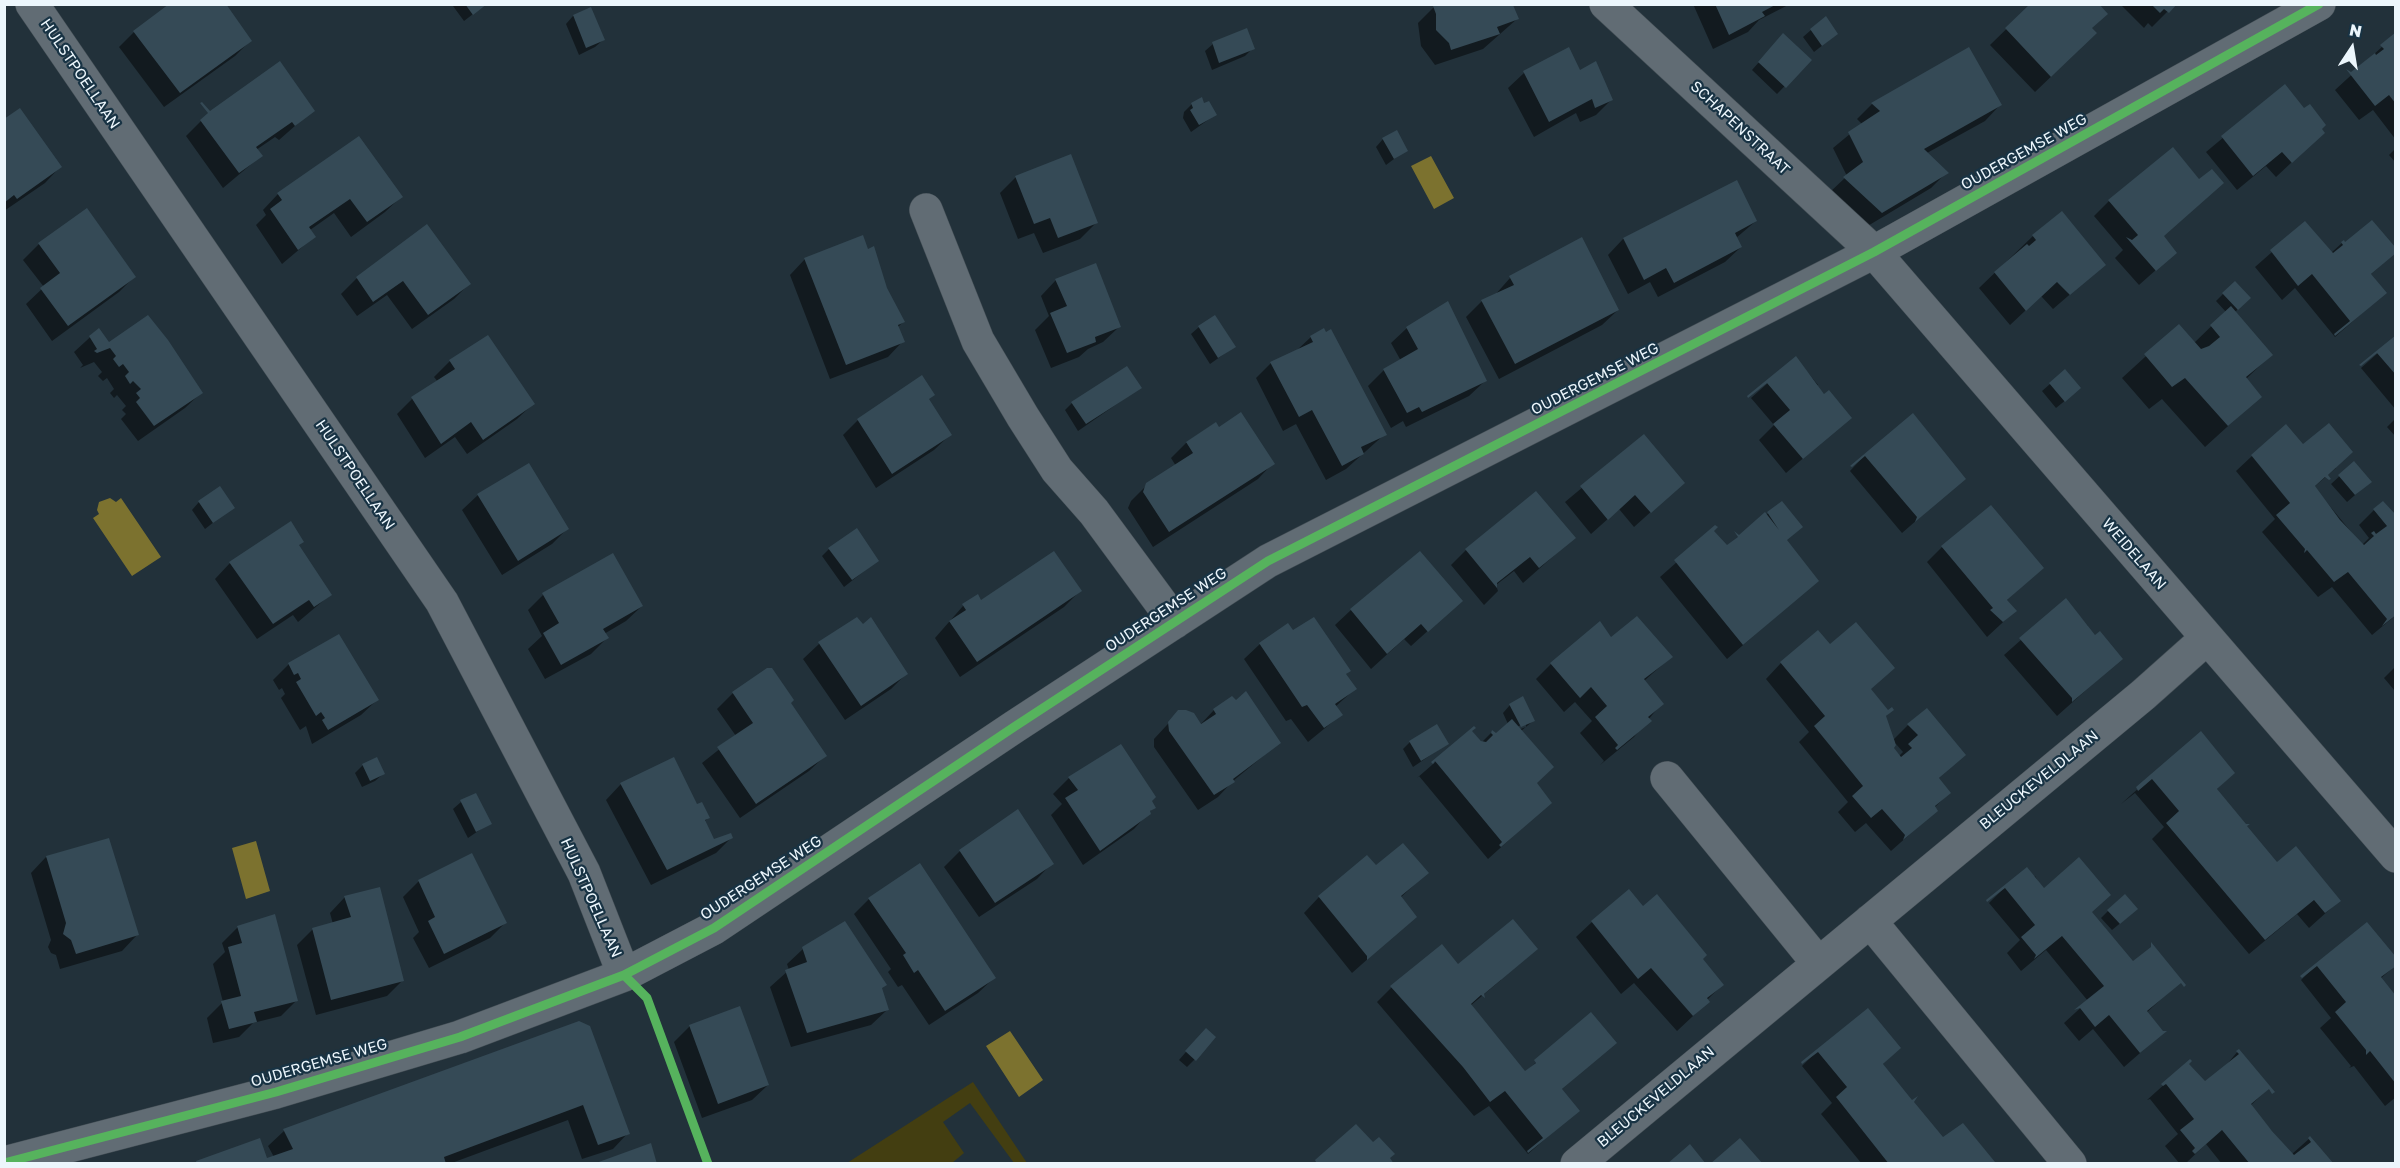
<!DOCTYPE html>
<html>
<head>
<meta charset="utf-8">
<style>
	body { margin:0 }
	#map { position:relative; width:2400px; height:1168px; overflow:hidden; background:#22313a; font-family:"Golos Text",sans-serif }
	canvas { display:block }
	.frame { position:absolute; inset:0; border:6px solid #ecf6fc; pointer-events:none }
	.north { position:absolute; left:2322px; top:18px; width:60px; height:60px; -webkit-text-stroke:4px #183344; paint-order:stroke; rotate:12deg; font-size:16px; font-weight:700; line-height:24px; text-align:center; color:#ecf6fc }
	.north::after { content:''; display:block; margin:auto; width:21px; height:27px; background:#ecf6fc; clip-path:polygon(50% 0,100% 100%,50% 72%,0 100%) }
</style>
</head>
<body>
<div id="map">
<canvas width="2400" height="1168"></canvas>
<div class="frame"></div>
<div class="north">N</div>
</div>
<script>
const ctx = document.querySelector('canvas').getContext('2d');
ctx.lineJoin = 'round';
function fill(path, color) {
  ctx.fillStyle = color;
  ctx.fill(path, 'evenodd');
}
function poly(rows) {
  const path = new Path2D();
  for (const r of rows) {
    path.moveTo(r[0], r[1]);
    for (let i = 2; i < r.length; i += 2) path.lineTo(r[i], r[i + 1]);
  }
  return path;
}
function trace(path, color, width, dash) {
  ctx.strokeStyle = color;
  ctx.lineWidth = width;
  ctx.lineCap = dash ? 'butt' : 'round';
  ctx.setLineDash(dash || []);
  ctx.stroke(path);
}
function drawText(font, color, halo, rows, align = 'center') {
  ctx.font = font + ' "Golos Text",sans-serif';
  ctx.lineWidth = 4.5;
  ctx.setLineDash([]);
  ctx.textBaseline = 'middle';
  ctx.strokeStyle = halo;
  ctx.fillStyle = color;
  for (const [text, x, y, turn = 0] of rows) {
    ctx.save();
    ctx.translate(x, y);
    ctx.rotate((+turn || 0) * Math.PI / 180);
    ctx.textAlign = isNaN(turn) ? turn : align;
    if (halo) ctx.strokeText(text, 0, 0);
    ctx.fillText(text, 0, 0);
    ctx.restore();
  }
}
const green = poly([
	[973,1082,1027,1163,1014,1163,970,1103,943,1122,964,1153,952,1163,847,1163]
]);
const water = poly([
	[1431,156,1454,198,1434,209,1411,166],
	[110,498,116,502,121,498,161,557,132,576,93,518,99,514,97,510,99,502],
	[256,841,270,891,246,899,232,848],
	[1010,1031,1043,1080,1019,1097,986,1046]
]);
const shadow = poly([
	[455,4,486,4,464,21,453,6],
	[1441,4,1511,4,1517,19,1483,49,1435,65,1421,46,1418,23,1434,7],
	[1693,4,1790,4,1759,20,1748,32,1713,49],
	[2032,4,2090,29,2080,49,2035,92,1990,45],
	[2120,4,2175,4,2152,27,2148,23,2144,28],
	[590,9,603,40,595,47,579,55,566,24,573,16],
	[1811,30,1837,34,1814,52,1803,37],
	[134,32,250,41,235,56,164,107,119,47],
	[2396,34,2396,140,2373,110,2359,120,2335,90],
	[1776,43,1810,60,1777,94,1752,70],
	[1213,44,1253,48,1245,56,1212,70,1205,51],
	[1969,49,2000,105,1985,121,1927,153,1946,173,1931,188,1866,227,1829,193,1847,176,1833,148,1862,124,1857,119,1872,104],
	[1568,50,1579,72,1612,99,1596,115,1580,122,1576,113,1534,137,1508,88,1524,73],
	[2285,86,2323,133,2276,177,2266,166,2237,190,2206,152],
	[1192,104,1215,115,1191,132,1183,118,1184,112],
	[313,110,279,140,275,137,256,150,261,156,223,188,186,136,201,121],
	[4,121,60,167,45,183,4,211],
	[1383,139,1406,150,1386,165,1376,147],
	[2396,148,2396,163,2389,155],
	[1070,156,1096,223,1080,239,1043,253,1034,233,1018,239,1000,193,1016,177],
	[1736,182,1756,221,1736,238,1741,247,1725,262,1658,297,1650,282,1628,294,1608,255,1623,239],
	[278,194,401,197,385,212,351,237,334,213,310,230,314,237,282,264,256,225,266,215,263,210],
	[2109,201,2162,237,2175,253,2139,285,2115,258,2123,250,2094,216],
	[87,210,134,277,119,292,52,341,26,304,44,287,23,260,39,244],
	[2305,223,2331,253,2342,243,2396,252,2370,275,2385,293,2335,337,2295,288,2282,300,2255,267],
	[427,226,469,284,454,299,412,329,387,295,357,316,341,294,357,278],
	[2033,236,2104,265,2053,309,2041,296,2010,325,1979,288],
	[1581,239,1618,310,1602,325,1499,379,1466,317,1482,301,1495,295,1510,278],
	[805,259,885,288,903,322,898,327,903,341,888,357,830,379,790,275],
	[1056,280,1119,327,1103,342,1088,349,1079,357,1051,368,1035,330,1049,316,1041,296],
	[2223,294,2249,298,2235,312,2271,355,2246,379,2260,397,2205,447,2162,399,2149,409,2122,378,2179,326,2194,343,2226,312,2216,301],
	[1199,327,1234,347,1210,364,1191,334],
	[1407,328,1485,381,1469,396,1406,427,1403,421,1391,428,1368,386,1384,370,1401,361,1391,343],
	[98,330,109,344,201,393,185,408,138,441,121,419,126,414,122,410,126,406,117,395,114,398,110,393,114,389,107,378,103,381,98,376,102,372,94,362,80,368,83,365,74,352],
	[487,337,533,404,517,419,467,454,455,437,425,458,397,414,412,399,438,382,434,377,450,361],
	[1311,337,1385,434,1346,469,1326,480,1296,424,1283,431,1256,378,1271,363,1296,351],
	[2396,337,2396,410,2361,368],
	[1796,358,1818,385,1816,387,1850,418,1786,473,1759,440,1774,425,1751,398],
	[2065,371,2072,395,2056,408,2042,391],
	[1140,388,1078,431,1065,410,1072,403],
	[928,400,950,435,934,450,876,488,843,435,858,420],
	[2396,418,2396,437,2387,427],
	[1216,424,1219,429,1273,463,1258,479,1153,547,1128,508,1131,501,1147,485,1176,466,1171,458,1186,443],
	[1644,436,1683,483,1634,527,1619,509,1591,534,1565,502],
	[2302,446,2336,468,2314,487,2362,545,2369,538,2359,525,2374,510,2396,518,2396,615,2372,635,2332,587,2318,597,2262,532,2275,519,2236,471,2252,456],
	[1865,455,1964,479,1902,533,1850,471],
	[2354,463,2362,489,2347,502,2331,484],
	[478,495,567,529,552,544,502,575,462,510],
	[199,502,233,507,205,529,192,510],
	[1781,503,1786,541,1817,581,1727,659,1660,577,1712,531,1727,547],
	[1574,538,1523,583,1514,571,1496,585,1498,591,1484,605,1451,565,1466,550],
	[298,546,330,595,298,622,293,615,257,639,215,579,230,563],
	[1942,547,2042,568,2006,601,2015,611,1987,637,1927,562],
	[829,549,877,561,844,587,822,556],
	[1080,591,1064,607,960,677,935,638,963,606,977,596,981,602],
	[543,595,642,606,626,621,604,634,607,638,591,654,545,679,528,649,542,636,528,610],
	[2066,600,2088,626,2087,628,2121,659,2057,716,2004,655],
	[1461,601,1411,646,1404,639,1371,669,1335,625,1351,610],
	[856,619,906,674,891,689,845,720,803,659,819,644],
	[1293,632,1349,671,1345,675,1355,689,1335,707,1341,715,1308,742,1291,719,1286,721,1244,659,1260,644],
	[1611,640,1671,657,1644,681,1662,703,1634,737,1600,765,1604,761,1580,733,1592,721,1575,702,1564,712,1536,679,1551,664],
	[1781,663,1870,690,1888,712,1892,710,1885,717,1893,740,1908,725,1964,755,1938,779,1949,793,1934,808,1936,811,1891,851,1866,823,1855,832,1838,812,1848,802,1799,742,1809,732,1766,679],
	[1896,744,1903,752,1899,756,1892,748],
	[289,664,377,700,361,715,312,744,306,726,300,730,281,698,285,694,282,688,279,690,273,680],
	[2396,666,2396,691,2395,691,2384,678],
	[733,693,825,756,809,771,740,818,702,763,736,736,717,709],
	[1510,705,1533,721,1521,731,1536,784,1550,803,1488,859,1419,776,1417,778,1471,731,1482,742,1492,732,1496,735,1508,724,1503,713],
	[1526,723,1526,727,1515,731,1514,728],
	[1214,710,1279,743,1233,781,1218,797,1198,810,1154,747,1154,739,1179,712,1200,725],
	[2200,733,2233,773,2216,790,2276,864,2339,901,2309,928,2297,914,2249,954,2152,839,2164,827,2135,793,2121,804],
	[1410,742,1447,744,1413,767,1403,749],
	[1120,746,1154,807,1134,829,1083,865,1051,815,1062,804,1053,794,1069,778],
	[363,765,383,774,375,781,362,787,355,773],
	[621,784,696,806,708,818,704,822,713,841,731,838,716,853,651,885,606,800],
	[461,802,490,823,468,838,453,809],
	[1017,811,1052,863,1037,879,979,917,944,867,960,851],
	[46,857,137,935,122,951,60,969,56,955,51,953,48,947,51,940,31,873],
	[1376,867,1427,873,1400,898,1415,917,1352,973,1304,913,1319,897],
	[2035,876,2043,890,2133,963,2181,981,2146,1013,2163,1033,2124,1067,2093,1029,2079,1041,2064,1023,2088,1001,2046,950,2021,971,2007,953,2020,940,1989,903,2004,888],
	[419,881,505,923,490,938,429,968,413,938,419,932,403,897],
	[345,897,403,980,387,996,316,1015,297,945,312,930,333,924,330,913],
	[869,899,994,978,978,993,929,1025,902,985,898,987,888,972,891,969,854,914],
	[1643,908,1701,959,1722,985,1707,1000,1708,1002,1677,1031,1634,983,1621,994,1576,937,1592,922],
	[2108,911,2129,916,2112,930,2101,918],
	[238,927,297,1000,281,1016,253,1023,239,1037,213,1043,207,1018,223,1002,213,964,225,952,222,943],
	[803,949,881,989,887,1010,871,1025,791,1047,770,987,789,970,787,964],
	[2316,965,2396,965,2380,979,2396,998,2396,1097,2385,1106,2354,1066,2349,1068,2351,1066,2320,1028,2331,1018,2301,980],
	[1458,966,1501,980,1470,1006,1525,1073,1563,1036,1579,1074,1561,1090,1578,1110,1528,1154,1489,1106,1474,1116,1377,1002,1393,986],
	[579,1022,628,1133,613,1149,582,1159,568,1120,449,1164,196,1164,267,1160,274,1157,268,1146,284,1131],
	[690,1026,768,1085,752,1100,702,1118,674,1042],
	[1198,1038,1195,1059,1187,1067,1179,1060],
	[1899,1048,1882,1065,1943,1139,1962,1125,1992,1164,1862,1164,1821,1114,1832,1103,1802,1066,1817,1051],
	[2238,1051,2269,1088,2250,1106,2292,1154,2310,1138,2332,1164,2222,1164,2206,1144,2185,1164,2180,1164,2165,1146,2178,1134,2150,1099,2147,1100,2187,1064,2205,1084,2223,1069]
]);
const building = poly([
	[169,4,226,4,252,41,180,93,133,31],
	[465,4,487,4,473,15],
	[1715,4,1777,4,1762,12,1765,16,1729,35],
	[2030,4,2099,4,2108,14,2092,28,2097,33,2051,77,2005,28],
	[2151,4,2177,4,2169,13,2164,9,2160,13],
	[1437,5,1513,5,1519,19,1497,27,1500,34,1451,50,1449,43,1436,30,1436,14,1433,6],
	[591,7,605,40,586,48,573,15],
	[1826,16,1838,34,1822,46,1810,29],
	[1247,28,1255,49,1219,63,1212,42],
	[2396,32,2396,104,2389,95,2375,106,2346,69,2351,72,2375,53,2376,55,2384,49,2380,45],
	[1783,33,1812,60,1786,88,1758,62],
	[1569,47,1580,70,1596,61,1613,100,1595,108,1592,99,1549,122,1523,71],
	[1969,47,2002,105,1924,149,1949,173,1882,213,1843,177,1863,162,1848,132,1880,111,1871,103],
	[280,61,315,111,295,126,292,122,256,147,263,156,239,173,200,120,208,113,200,103,202,102,210,111],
	[2285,84,2304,108,2310,104,2326,125,2322,129,2325,133,2292,163,2282,152,2253,176,2221,136],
	[1202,97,1204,103,1209,101,1217,115,1199,125,1190,110,1193,108,1191,103],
	[20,108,62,167,17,199,14,195,4,203,4,119],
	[1397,130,1408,151,1394,159,1382,138],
	[359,136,403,197,367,222,350,199,309,227,316,237,298,250,270,209,282,200,277,193],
	[2173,147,2199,179,2212,169,2224,183,2164,236,2177,253,2156,271,2126,237,2132,240,2138,235,2108,200],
	[1071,154,1098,223,1058,238,1050,218,1034,224,1015,176],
	[1737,180,1757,221,1735,233,1742,247,1674,283,1666,268,1644,280,1623,238],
	[87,208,136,277,68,326,40,288,60,273,38,243],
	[2062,211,2106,265,2070,295,2057,282,2026,311,1994,272,2027,244,2029,246,2036,240,2032,235],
	[2372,220,2396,248,2396,253,2371,274,2387,293,2335,336,2334,334,2350,321,2312,274,2298,286,2270,250,2305,221,2333,253,2343,245,2341,242,2344,240,2345,242],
	[427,224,471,284,428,315,403,281,373,302,356,277],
	[863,235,868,249,874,246,887,288,905,322,898,325,905,342,846,365,804,258],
	[1582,237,1619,310,1515,364,1481,300,1514,285,1509,276],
	[1096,263,1121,327,1095,337,1096,342,1067,353,1050,313,1067,306,1055,279],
	[2235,281,2251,298,2238,310,2222,293],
	[1448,301,1487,381,1422,412,1419,407,1407,413,1383,369,1418,349,1406,327],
	[2231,306,2273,355,2246,377,2262,397,2228,426,2185,378,2172,387,2144,354,2179,324,2201,349,2209,346,2220,337,2210,325],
	[148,315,168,340,203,393,154,426,136,402,140,398,136,393,141,389,133,381,130,384,125,376,129,372,123,364,119,367,113,359,116,356,110,348,97,353,94,351,97,349,89,336,99,328,109,342],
	[1215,315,1236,347,1218,358,1198,326],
	[1324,328,1326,332,1331,329,1387,435,1361,447,1364,454,1342,466,1312,410,1299,417,1270,362,1313,342,1310,336],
	[488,335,535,404,483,440,471,422,441,444,411,397,455,369,449,360],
	[2396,335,2396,375,2377,353,2361,366,2359,365],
	[1796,356,1824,394,1829,390,1852,418,1803,459,1773,424,1790,410,1767,383,1748,398,1747,396],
	[1127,366,1142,388,1086,424,1071,402],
	[2065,369,2081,388,2065,402,2049,383],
	[922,375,935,395,929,399,952,435,892,474,857,419],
	[1241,412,1275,464,1169,532,1143,492,1146,483,1193,453,1186,442,1216,422,1219,427],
	[1913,413,1966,479,1915,522,1917,517,1865,456,1852,467,1850,466],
	[2329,423,2353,452,2328,475,2331,479,2329,480,2325,477,2315,486,2340,520,2364,545,2374,536,2371,533,2374,531,2376,534,2387,526,2373,509,2383,501,2396,515,2396,615,2382,626,2387,619,2348,572,2334,582,2307,550,2304,553,2305,549,2276,515,2290,503,2251,455,2286,424,2303,444],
	[1644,434,1685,483,1651,513,1635,495,1608,520,1580,486],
	[2354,461,2372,482,2355,495,2338,475],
	[529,463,569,529,518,561,477,494],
	[220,486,235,508,213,523,198,501],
	[1536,491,1576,538,1539,568,1530,557,1497,583,1497,588,1465,549],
	[1782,501,1803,527,1787,540,1819,581,1743,645,1674,560,1715,525,1718,527,1714,531,1727,545,1738,537,1734,531,1739,535,1765,512,1779,530,1767,512],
	[1991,505,2044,568,2007,600,2017,611,2003,622,1990,610,1993,608,1941,546],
	[291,521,304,542,299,545,332,595,314,607,309,600,273,624,229,562],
	[857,528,879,561,852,580,828,548],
	[1054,551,1082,591,977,662,949,621,966,610,962,604,978,594,981,600],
	[1420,551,1463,601,1428,632,1421,624,1387,654,1350,609],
	[613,553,643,606,603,629,609,638,561,665,543,633,559,623,542,593],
	[2066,598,2095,635,2100,631,2123,659,2072,702,2072,698,2019,638],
	[1637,616,1673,657,1644,679,1664,704,1648,717,1652,721,1617,750,1615,748,1618,745,1595,717,1607,706,1591,687,1580,698,1550,663,1600,621,1611,637],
	[857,617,863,624,871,617,908,674,861,706,818,642],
	[1314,617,1351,671,1346,674,1357,689,1335,704,1343,715,1324,728,1307,705,1302,707,1259,643,1288,623,1293,630],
	[1856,622,1895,668,1871,689,1888,710,1892,707,1894,710,1886,716,1896,745,1894,748,1901,757,1912,748,1908,744,1918,735,1907,724,1927,708,1966,755,1939,778,1951,793,1935,806,1938,811,1903,840,1905,835,1882,809,1871,818,1852,796,1863,786,1814,726,1825,716,1780,662,1818,630,1830,644],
	[339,634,379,700,328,730,322,720,325,718,321,712,316,716,296,682,301,679,298,673,294,675,288,663],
	[767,668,772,668,794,700,791,703,827,756,756,804,717,747,753,723,732,692],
	[1246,691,1281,743,1233,779,1235,782,1214,795,1169,731,1168,722,1178,710,1186,710,1194,713,1201,724,1216,714,1213,709,1232,696,1236,700],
	[1523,696,1535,721,1521,727,1509,704],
	[1512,719,1554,767,1537,783,1552,803,1501,847,1499,845,1502,842,1435,761,1433,764,1431,762,1474,726,1476,728,1472,731,1481,741,1486,742,1493,735,1491,733,1492,730,1496,733],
	[1437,724,1449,744,1421,761,1409,741],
	[2201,731,2235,773,2217,789,2246,824,2250,824,2247,826,2277,862,2296,846,2341,901,2325,913,2314,900,2265,940,2166,823,2179,811,2152,779,2138,791,2136,787],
	[1121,744,1156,797,1152,801,1156,808,1150,811,1151,814,1100,851,1065,798,1078,790,1068,777],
	[377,757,385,774,370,781,362,764],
	[674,757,697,804,702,802,710,818,705,820,714,839,731,833,733,838,667,870,620,783],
	[476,793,492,824,476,832,460,800],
	[1018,809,1054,864,995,903,959,850],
	[109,838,139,935,76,954,71,940,63,934,66,923,46,856],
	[1403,843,1429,873,1401,896,1417,917,1367,960,1367,956,1318,896,1367,855,1376,865],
	[472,853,507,923,444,954,428,921,435,917,418,880],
	[2079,857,2111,895,2092,912,2133,961,2151,947,2151,942,2186,985,2184,987,2181,983,2147,1011,2163,1031,2167,1031,2140,1053,2109,1015,2095,1027,2080,1008,2074,1010,2104,986,2062,936,2034,959,2036,955,2021,937,2035,925,2005,888,1987,902,1986,900,2027,867,2044,888],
	[920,863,996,978,945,1011,918,970,914,973,903,955,906,953,868,898],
	[380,887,404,981,331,1000,312,928,351,917,344,896],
	[1629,889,1643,906,1657,894,1707,955,1703,959,1724,985,1707,998,1710,1002,1693,1016,1651,968,1638,979,1591,921],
	[2125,894,2138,909,2120,924,2107,910],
	[275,914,298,1001,254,1012,257,1022,229,1029,221,1001,241,996,228,947,242,943,237,926],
	[1513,919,1538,949,1484,994,1485,998,1481,995,1471,1004,1525,1071,1536,1063,1534,1060,1591,1012,1617,1043,1562,1089,1580,1111,1528,1153,1527,1151,1543,1138,1505,1091,1490,1102,1463,1067,1390,986,1442,944,1458,964],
	[845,921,887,985,882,988,889,1010,807,1033,785,970,807,962,802,947],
	[2367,922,2396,957,2396,966,2381,977,2396,996,2396,1084,2370,1051,2366,1055,2366,1050,2335,1012,2346,1002,2317,966,2302,978,2300,976],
	[740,1006,769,1085,718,1104,689,1025],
	[1868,1008,1901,1048,1883,1064,1912,1100,1918,1096,1914,1102,1943,1137,1963,1123,1995,1162,1889,1164,1836,1097,1847,1087,1818,1052,1802,1064,1801,1062],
	[579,1021,590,1026,630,1134,598,1145,583,1105,444,1157,446,1164,197,1164,196,1161,260,1138,267,1158,293,1149,283,1129],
	[1206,1028,1216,1037,1196,1061,1185,1051],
	[2239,1049,2275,1092,2272,1094,2269,1089,2251,1104,2272,1131,2294,1155,2311,1142,2308,1138,2310,1136,2334,1164,2250,1164,2222,1130,2195,1154,2192,1151,2195,1148,2180,1130,2194,1119,2166,1084,2163,1086,2161,1084,2190,1059,2192,1061,2189,1064,2205,1081,2239,1054,2236,1051],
	[1356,1124,1373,1142,1379,1137,1395,1154,1390,1158,1394,1164,1317,1164,1315,1160],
	[1740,1138,1763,1164,1710,1164],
	[651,1143,657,1164,596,1164,596,1163],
	[1690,1144,1706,1164,1667,1164]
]);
const minor = poly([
	[32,4,442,602,584,873,624,975],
	[1606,4,1874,252,2396,856],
	[926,210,978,341,1023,417,1057,470,1094,512,1175,622],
	[1667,778,1818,963],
	[1870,921,2070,1164],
	[4,1163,276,1092,460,1037,624,975,714,928,1014,727,1268,561,1874,252,2319,4],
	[1577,1164,2143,695,2207,638]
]);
const cycleway = poly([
	[624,975,647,998,708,1164],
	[4,1163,276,1092,460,1037,624,975,714,928,1014,727,1268,561,1874,252,2319,4]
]);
const streetNames = [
	["HULSTPOELLAAN",80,74,56],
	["SCHAPENSTRAAT",1740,128,43],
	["OUDERGEMSE WEG",2024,152,-29],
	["OUDERGEMSE WEG",1595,379,-27],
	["HULSTPOELLAAN",355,475,56],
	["WEIDELAAN",2134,554,49],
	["OUDERGEMSE WEG",1166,610,-33],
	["BLEUCKEVELDLAAN",2039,780,-39],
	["OUDERGEMSE WEG",761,878,-33],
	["HULSTPOELLAAN",591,898,66],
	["OUDERGEMSE WEG",319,1063,-16],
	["BLEUCKEVELDLAAN",1656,1097,-40]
];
fill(green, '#433e11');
fill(water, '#7c722f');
fill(shadow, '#0007');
fill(building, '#354a56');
trace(minor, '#424d54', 34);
trace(minor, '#616c74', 33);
trace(cycleway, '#56b35d', 9);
drawText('15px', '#ecf6fc', '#183344', streetNames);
</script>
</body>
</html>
